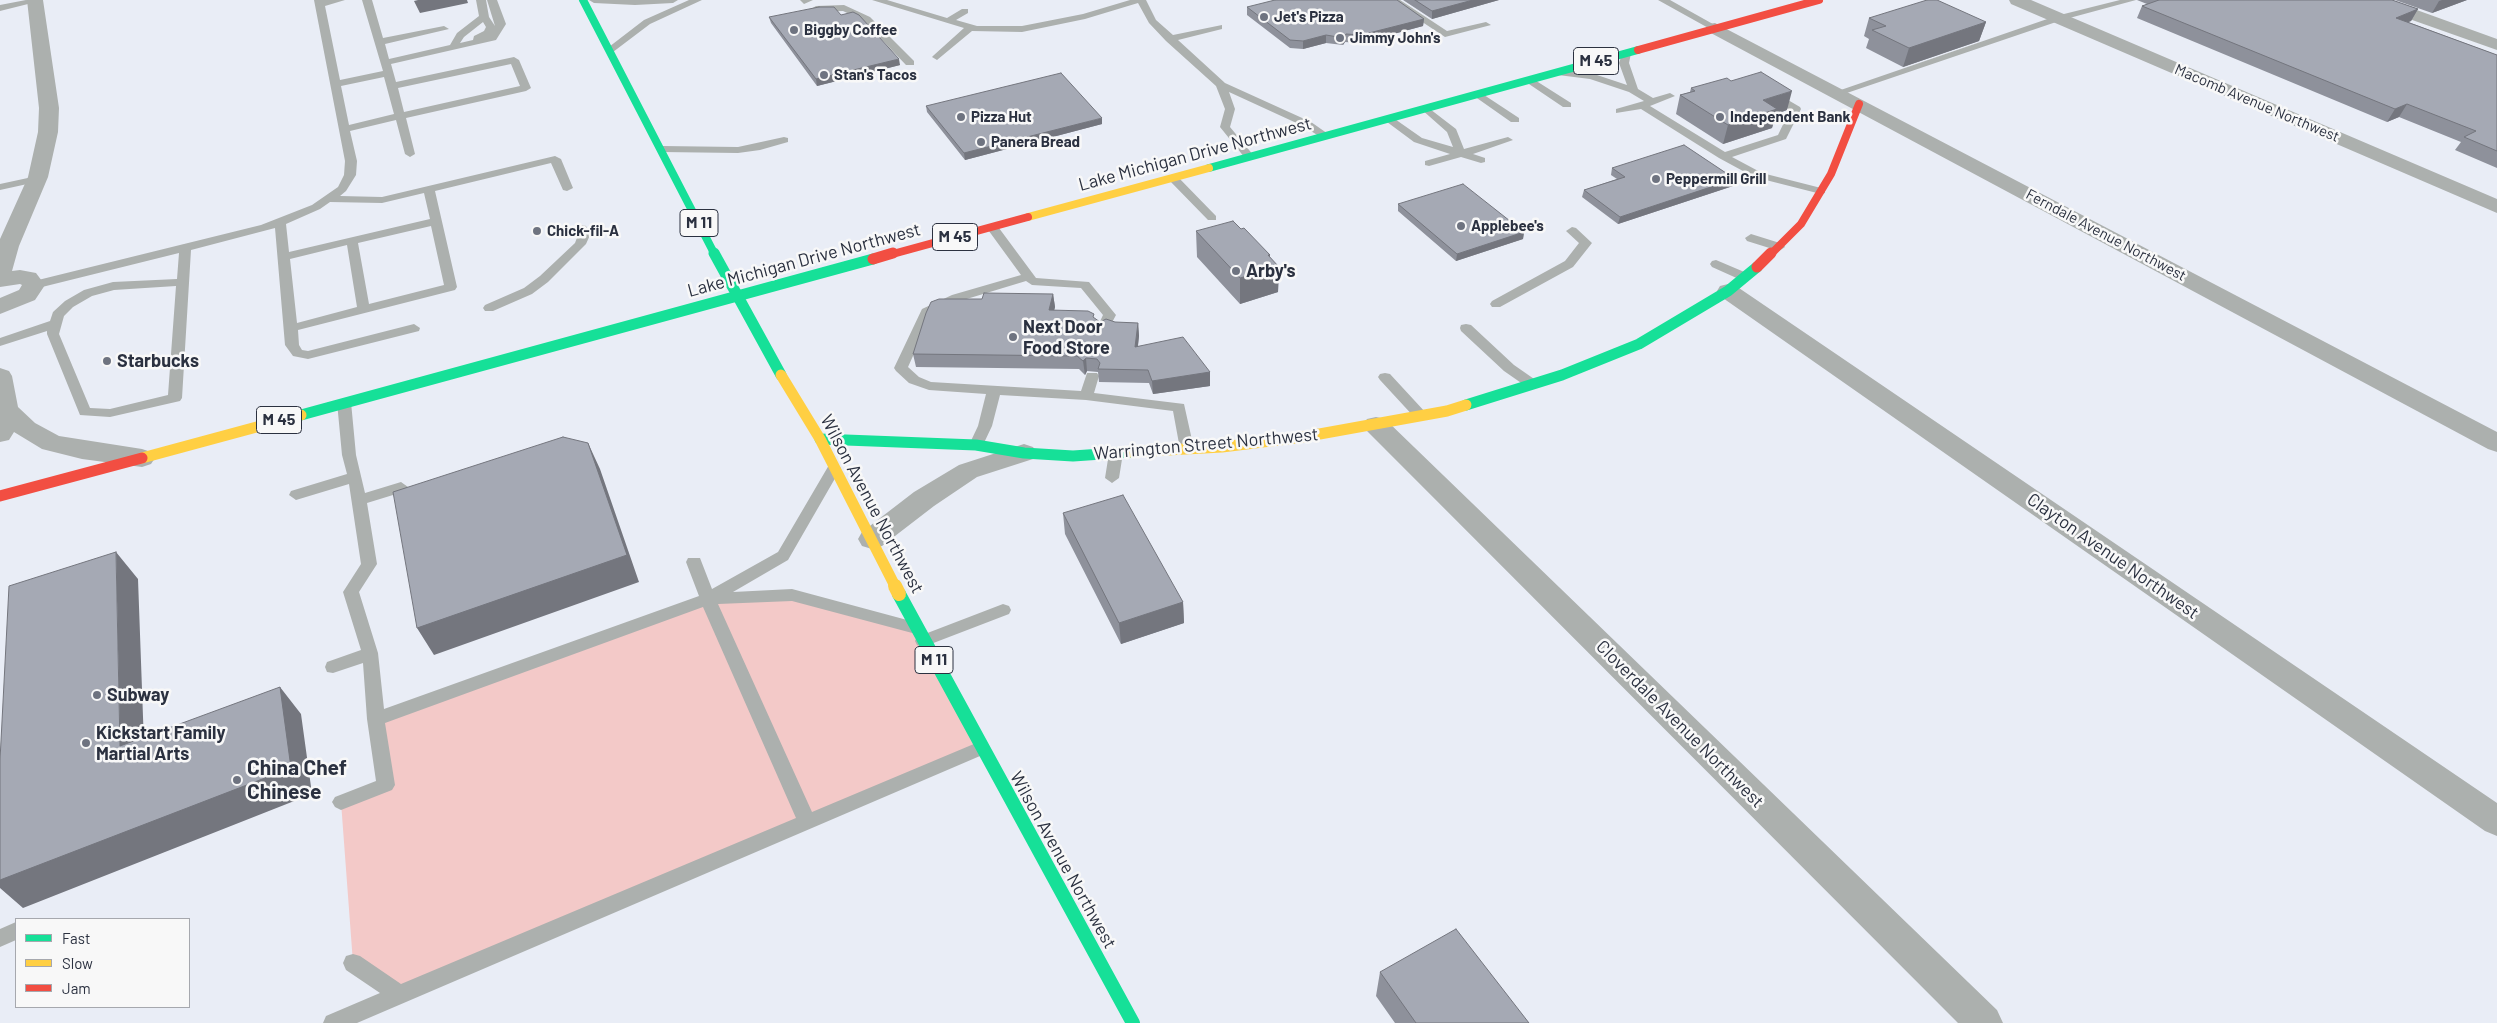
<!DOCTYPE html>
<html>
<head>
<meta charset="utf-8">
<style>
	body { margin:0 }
	#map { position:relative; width:2497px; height:1023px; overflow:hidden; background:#e9edf6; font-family:Barlow,sans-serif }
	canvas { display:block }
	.legend { position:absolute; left:15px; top:918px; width:175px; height:90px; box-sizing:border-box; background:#f8f8f8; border:1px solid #a6a8ae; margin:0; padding:6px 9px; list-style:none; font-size:15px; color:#2b3140 }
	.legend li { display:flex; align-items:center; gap:10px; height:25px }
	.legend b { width:25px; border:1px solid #a6a8ae }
</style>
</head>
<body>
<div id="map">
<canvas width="2497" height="1023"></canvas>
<ul class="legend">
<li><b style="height:6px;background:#16e098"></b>Fast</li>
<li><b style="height:6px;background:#ffcf43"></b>Slow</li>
<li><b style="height:6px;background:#f24e42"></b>Jam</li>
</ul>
</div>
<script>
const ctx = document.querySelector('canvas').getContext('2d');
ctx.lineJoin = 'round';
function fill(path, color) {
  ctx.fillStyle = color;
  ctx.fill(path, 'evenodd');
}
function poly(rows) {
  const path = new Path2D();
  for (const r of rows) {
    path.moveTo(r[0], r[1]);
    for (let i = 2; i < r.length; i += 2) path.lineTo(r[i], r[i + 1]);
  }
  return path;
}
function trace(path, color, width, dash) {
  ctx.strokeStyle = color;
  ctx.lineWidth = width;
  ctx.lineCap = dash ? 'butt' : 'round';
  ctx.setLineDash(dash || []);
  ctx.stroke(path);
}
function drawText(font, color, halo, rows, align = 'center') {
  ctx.font = font + ' Barlow,sans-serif';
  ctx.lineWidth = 5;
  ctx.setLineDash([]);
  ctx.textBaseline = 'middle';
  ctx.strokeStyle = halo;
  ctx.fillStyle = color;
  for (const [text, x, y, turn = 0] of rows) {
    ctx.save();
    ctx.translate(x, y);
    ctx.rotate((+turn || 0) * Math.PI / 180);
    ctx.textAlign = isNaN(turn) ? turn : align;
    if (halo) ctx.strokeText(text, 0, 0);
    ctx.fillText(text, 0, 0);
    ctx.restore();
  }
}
const green = poly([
	[792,595,916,628,981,748,400,995,353,963,341,802,386,785,376,719,708,599]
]);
const lane = poly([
	[26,0,40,1,0,11,0,5,26,0],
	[314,0,345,0,325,6,340,80,383,71,362,0,372,0,383,38,444,26,449,29,385,44,389,59,450,45,457,33,479,16,476,0,486,0,489,17,495,26,487,0,497,0,506,24,496,40,391,64,396,82,514,57,519,60,531,88,526,91,406,118,415,154,410,157,405,154,396,120,350,131,357,161,356,175,346,191,340,196,382,197,555,156,561,159,573,188,567,191,563,190,551,163,435,191,457,287,455,290,298,330,299,345,302,350,308,351,414,324,420,328,419,331,308,359,293,356,285,345,275,228,191,250,182,398,180,401,110,417,80,415,47,334,47,331,0,346,0,338,50,321,53,312,65,301,84,290,113,282,177,279,179,253,34,289,30,288,28,285,30,282,261,225,312,205,338,187,344,175,345,161,314,0],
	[483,22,486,27,484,31,474,36,473,40,460,43,464,37,483,22],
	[511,64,520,86,404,112,398,88,511,64],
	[384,77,394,114,349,125,341,86,384,77],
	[424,193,430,219,289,252,286,224,320,209,330,202,382,203,424,193],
	[431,226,444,285,369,304,358,243,431,226],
	[347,245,357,307,297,323,290,259,347,245],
	[176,286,168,395,110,409,90,408,59,334,64,316,73,307,92,296,114,290,176,286],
	[589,0,678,0,673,3,635,5,594,3,589,0],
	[689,0,702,0,650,24,613,52,605,50,644,20,689,0],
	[800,0,813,0,804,4,800,0],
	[872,0,887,0,947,18,962,9,968,9,968,13,956,20,977,26,1022,26,1083,14,1130,0,1146,0,1156,20,1173,35,1222,25,1222,29,1178,40,1225,83,1311,122,1331,136,1330,138,1322,138,1303,126,1229,92,1235,109,1230,127,1254,156,1253,158,1245,158,1220,127,1225,109,1216,86,1166,41,1149,23,1138,3,1085,19,1022,32,972,31,937,60,932,57,934,55,964,28,872,0],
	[1389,0,1400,0,1447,31,1486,22,1491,25,1445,37,1389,0],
	[1658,0,1670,0,1720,28,1712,30,1658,0],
	[2120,0,2136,0,2062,20,1841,95,1837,96,1832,93,2056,16,2120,0],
	[844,5,870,17,914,61,914,65,906,65,864,21,843,11,816,12,811,9,816,6,844,5],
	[1623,51,1631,53,1629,63,1638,89,1653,98,1670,93,1675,96,1650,106,1725,152,1778,135,1790,110,1768,97,1768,93,1776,93,1800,107,1801,109,1786,139,1732,157,1762,173,1825,189,1825,193,1821,194,1754,177,1719,158,1641,109,1616,113,1616,109,1644,101,1629,92,1590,79,1558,75,1553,72,1558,69,1591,73,1627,85,1619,63,1623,51],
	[1530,77,1571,103,1571,107,1563,107,1526,82,1526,78,1530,77],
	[1478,91,1519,118,1519,122,1511,122,1474,96,1474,92,1478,91],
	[1426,106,1456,129,1464,149,1508,137,1513,140,1473,154,1485,158,1485,162,1481,163,1461,157,1429,166,1425,165,1425,161,1450,154,1414,142,1383,119,1384,117,1392,117,1422,138,1453,147,1447,132,1421,109,1426,106],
	[784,137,788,138,788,142,760,150,738,153,662,152,657,149,662,146,738,147,784,137],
	[1173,175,1177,176,1216,216,1216,220,1208,220,1169,180,1169,176,1173,175],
	[37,176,41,177,41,181,0,190,0,184,37,176],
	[992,223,996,224,1036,278,1089,282,1116,315,1108,330,1102,334,1096,330,1103,315,1081,288,1032,285,1026,281,960,301,932,314,908,367,919,377,931,382,1081,391,1087,373,1097,373,1099,376,1094,393,1184,404,1194,449,1192,452,1187,454,1180,449,1173,411,1086,400,1000,395,992,426,983,445,981,448,971,448,969,445,978,426,986,394,929,390,909,383,896,371,894,368,922,309,952,295,1021,275,986,227,992,223],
	[582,225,586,226,590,235,586,244,548,282,532,294,493,311,485,311,483,308,485,305,524,288,540,276,575,243,578,235,576,229,582,225],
	[1572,227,1576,228,1592,243,1573,267,1500,307,1492,307,1490,304,1492,301,1565,261,1579,243,1566,231,1572,227],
	[1751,234,1783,244,1785,247,1779,251,1747,241,1745,238,1751,234],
	[1716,260,1749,274,1751,277,1745,281,1741,280,1712,267,1710,264,1712,261,1716,260],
	[1466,324,1471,325,1514,365,1537,381,1539,384,1537,387,1527,387,1504,371,1461,331,1460,328,1461,325,1466,324],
	[1385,373,1390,374,1426,413,1428,416,1426,419,1416,419,1380,380,1378,377,1380,374,1385,373],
	[344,398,351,402,356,455,365,493,401,482,408,487,406,491,367,503,377,564,359,592,378,653,384,709,699,596,686,562,688,558,700,558,712,589,778,552,829,465,834,463,841,468,788,560,733,592,792,589,922,624,924,628,922,632,916,634,792,601,718,604,812,812,981,741,987,743,990,748,987,753,357,1023,323,1023,326,1016,380,993,346,970,343,963,346,956,353,954,360,956,401,984,796,818,703,607,385,723,395,785,392,790,341,810,335,807,332,802,335,797,376,781,367,719,363,663,333,673,327,672,325,667,327,662,361,650,343,592,361,564,349,484,296,500,289,495,291,491,347,474,342,455,337,402,344,398],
	[1116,448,1123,453,1119,478,1112,483,1105,478,1109,453,1116,448],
	[1003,604,1009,606,1011,610,1009,614,923,647,917,645,915,641,917,637,1003,604],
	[16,922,16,940,0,947,0,929,16,922]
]);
const street = poly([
	[27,0,43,0,59,108,58,132,48,177,19,246,12,271,20,270,36,273,45,285,35,300,0,314,0,298,19,290,22,285,20,284,0,287,0,239,28,177,38,132,39,108,27,0],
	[2009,0,2031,0,2497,199,2497,213,2011,4,2009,0],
	[2365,0,2389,0,2497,39,2497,50,2367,4,2365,0],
	[1715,23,2497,432,2497,452,2488,449,1709,32,1706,28,1709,24,1715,23],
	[1728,284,1736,286,2497,803,2497,836,2485,831,1720,296,1717,291,1720,286,1728,284],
	[0,368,9,371,12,376,18,407,35,423,59,436,142,449,151,452,155,458,151,464,142,467,82,459,42,449,14,432,9,440,0,442,0,368],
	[1376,417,1385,419,1997,1010,2003,1023,1958,1023,1367,431,1363,425,1367,419,1376,417],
	[1024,444,1033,447,1037,453,1033,459,977,477,934,506,882,546,872,549,862,546,858,539,862,532,914,492,959,465,1024,444]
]);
const fastFar2 = poly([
	[583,0,715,255],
	[1209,168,1638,50]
]);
const fastFar1 = poly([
	[714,253,781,375],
	[1466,405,1562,375,1639,344,1728,291,1757,267],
	[301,415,873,259],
	[820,439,976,445,1024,453,1073,456,1131,452]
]);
const fast = poly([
	[899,594,1133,1023]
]);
const slowFar2 = poly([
	[1028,217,1209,168]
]);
const slowFar1 = poly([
	[781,375,820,439,896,588],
	[1131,452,1222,447,1303,437,1447,411,1466,405],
	[142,458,301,415]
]);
const slow = poly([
	[895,586,899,594]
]);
const jamFar1 = poly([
	[1638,50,1819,0],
	[889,255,1028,217],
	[1770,255,1801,224,1831,174,1859,104]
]);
const jam = poly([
	[873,259,893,253],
	[1757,267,1771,253],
	[0,496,142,458]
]);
const wall = poly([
	[1403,0,1499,0,1432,19],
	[2137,0,2392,0,2418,9,2411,21,2408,22,2497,55,2497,168,2455,150,2461,142,2399,117,2387,122,2137,18,2142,6,2147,4],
	[2395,0,2467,0,2432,13],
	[1247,7,1424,19,1423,26,1360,43,1345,42,1343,45,1326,43,1303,49,1290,48,1247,15],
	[841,15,900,65,817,86,771,23,769,17],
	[1869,18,1986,22,1979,41,1903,67,1866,48,1869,39,1864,36],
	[1691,88,1787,110,1776,114,1772,128,1723,144,1676,114,1680,95,1690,92],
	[926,106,1102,124,965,160,927,112],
	[1612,168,1733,186,1618,224,1582,197,1584,190,1617,179,1611,175],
	[1398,204,1524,232,1523,239,1456,261,1398,211],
	[1196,231,1270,258,1279,267,1278,292,1240,304,1197,257],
	[1053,294,1055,307,1054,310,1095,319,1100,322,1138,323,1139,336,1138,346,1210,372,1210,386,1153,394,1149,383,1099,382,1098,372,1087,371,1085,375,1079,369,916,367,913,354,982,299],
	[1063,513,1183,602,1184,623,1121,644,1065,534],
	[1380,972,1529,1023,1395,1023,1376,996]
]);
const shadedWall = poly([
	[418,0,467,0,468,3,420,13,414,1],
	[1473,0,1499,0,1432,19,1432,11],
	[2442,0,2467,0,2432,13,2439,1],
	[2418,9,2411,21,2388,30,2396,18],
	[1424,19,1423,26,1360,43,1361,35],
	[1986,22,1979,41,1903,67,1909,48],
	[1346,34,1345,42,1343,45,1344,38],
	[1326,35,1326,43,1303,49,1303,41],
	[899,59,900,65,817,86,816,79],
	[1792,91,1787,110,1776,114,1772,128,1723,144,1728,125,1763,100],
	[2407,104,2399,117,2387,122,2395,109],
	[1102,118,1102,124,965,160,964,153],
	[1735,179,1733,186,1618,224,1620,217],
	[1524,232,1523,239,1456,261,1457,254],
	[1268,255,1270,255,1270,269,1279,267,1278,292,1240,304,1240,278],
	[1053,294,1055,307,1051,323,1049,310],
	[1138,323,1139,336,1136,360,1135,347],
	[1086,358,1087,371,1085,375,1083,361],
	[1210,372,1210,386,1153,394,1152,381],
	[588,443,600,469,639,582,434,655,417,628],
	[116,552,138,579,145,772,120,746],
	[1183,602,1184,623,1121,644,1119,623],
	[280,687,301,714,312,794,23,908,0,888,0,880]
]);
const building = poly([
	[1275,0,1397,0,1424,19,1361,35,1346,34,1344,38,1326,35,1303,41,1290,40,1247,7,1275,0],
	[1415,0,1473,0,1432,11,1415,0],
	[1927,0,1937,0,1986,22,1909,48,1872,30,1886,26,1869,18,1927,0],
	[2159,0,2392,0,2418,9,2396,18,2497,55,2497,151,2464,137,2476,131,2407,104,2395,109,2142,6,2159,0],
	[819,7,834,7,841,15,853,12,859,15,899,59,816,79,769,17,819,7],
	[1761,72,1792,91,1763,100,1777,109,1728,125,1680,95,1695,91,1691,88,1727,78,1731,81,1761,72],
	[1061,73,1102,118,964,153,926,106,1061,73],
	[1684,145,1735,179,1620,217,1584,190,1625,177,1612,168,1684,145],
	[1463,184,1524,232,1457,254,1398,204,1463,184],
	[1233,221,1241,229,1244,228,1270,255,1268,255,1279,267,1240,278,1196,231,1233,221],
	[984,293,1053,294,1049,310,1088,311,1094,314,1093,317,1100,322,1106,319,1115,322,1138,323,1135,347,1183,337,1210,372,1152,381,1148,370,1098,369,1100,363,1097,359,1086,358,1083,361,1077,356,913,354,926,313,931,302,939,299,982,299,984,293],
	[563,437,588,443,627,555,417,628,393,492,563,437],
	[1123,495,1183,602,1119,623,1063,513,1123,495],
	[116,552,120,746,280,687,291,768,0,880,0,760,9,586,116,552],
	[1456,929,1529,1023,1416,1023,1380,972,1456,929]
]);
const markers = [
	[1264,17,5,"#6e7380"],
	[794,30,5,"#6e7380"],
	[1340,38,5,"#6e7380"],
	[824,75,5,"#6e7380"],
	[961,117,5,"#6e7380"],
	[1720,117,5,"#6e7380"],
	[981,142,5,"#6e7380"],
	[1656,179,5,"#6e7380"],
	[1461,226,5,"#6e7380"],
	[537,231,5,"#6e7380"],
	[1236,271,5,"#6e7380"],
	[1013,337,5,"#6e7380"],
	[107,361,5,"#6e7380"],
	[97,695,5,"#6e7380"],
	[86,743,5,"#6e7380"],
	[237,780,5,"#6e7380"]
];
const farPoinames = [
	["Jet's Pizza",1274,17],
	["Biggby Coffee",804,30],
	["Jimmy John's",1350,38],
	["Stan's Tacos",834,75],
	["Pizza Hut",971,117],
	["Independent Bank",1730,117],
	["Panera Bread",991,142],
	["Peppermill Grill",1666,179],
	["Applebee's",1471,226],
	["Chick-fil-A",547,231]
];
const farStreetnames = [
	["Macomb Avenue Northwest",2257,103,23],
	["Ferndale Avenue Northwest",2106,235,28]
];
const shields = [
	[1596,61,45],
	[699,223,38],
	[955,237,45],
	[279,420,45],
	[934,660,38]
];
const shieldNames = [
	["M 45",1596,61],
	["M 11",699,223],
	["M 45",955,237],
	["M 45",279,420],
	["M 11",934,660]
];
const streetNames = [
	["Lake Michigan Drive Northwest",1195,154,-15],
	["Lake Michigan Drive Northwest",804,260,-15],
	["Warrington Street Northwest",1206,444,-5],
	["Wilson Avenue Northwest",872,504,62],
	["Clayton Avenue Northwest",2113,556,35],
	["Cloverdale Avenue Northwest",1680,724,45],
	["Wilson Avenue Northwest",1063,860,61]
];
const poiNames = [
	["Arby's",1246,271],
	["Next Door",1023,327],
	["Food Store",1023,348],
	["Starbucks",117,361],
	["Subway",107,695],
	["Kickstart Family",96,733],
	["Martial Arts",96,754]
];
const nearPoinames = [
	["China Chef",247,768],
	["Chinese",247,792]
];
fill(green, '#f3c9c8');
fill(lane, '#acb0ae');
fill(street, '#acb0ae');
trace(fastFar2, '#16e098', 8);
trace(fastFar1, '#16e098', 11);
trace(fast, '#16e098', 14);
trace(slowFar2, '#ffcf43', 8);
trace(slowFar1, '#ffcf43', 11);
trace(slow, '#ffcf43', 14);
trace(jamFar1, '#f24e42', 8);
trace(jam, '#f24e42', 11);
fill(wall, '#8e919b');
fill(shadedWall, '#74767e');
fill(building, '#a5a9b4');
trace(building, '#74767e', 1);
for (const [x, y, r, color] of markers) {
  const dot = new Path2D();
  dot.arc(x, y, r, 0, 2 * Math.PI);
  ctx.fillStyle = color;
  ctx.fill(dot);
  trace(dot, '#f8f8f8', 2);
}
drawText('bold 15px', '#2b3140', '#f8f8f8', farPoinames, 'left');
drawText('15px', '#2b3140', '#f8f8f8', farStreetnames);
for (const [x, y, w] of shields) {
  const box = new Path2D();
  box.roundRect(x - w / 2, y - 13.5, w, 27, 4);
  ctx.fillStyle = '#f8f8f8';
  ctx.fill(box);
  trace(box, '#2b3140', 1);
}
drawText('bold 16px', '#2b3140', null, shieldNames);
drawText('18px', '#2b3140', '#f8f8f8', streetNames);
drawText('bold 18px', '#2b3140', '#f8f8f8', poiNames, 'left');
drawText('bold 21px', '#2b3140', '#f8f8f8', nearPoinames, 'left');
</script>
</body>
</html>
